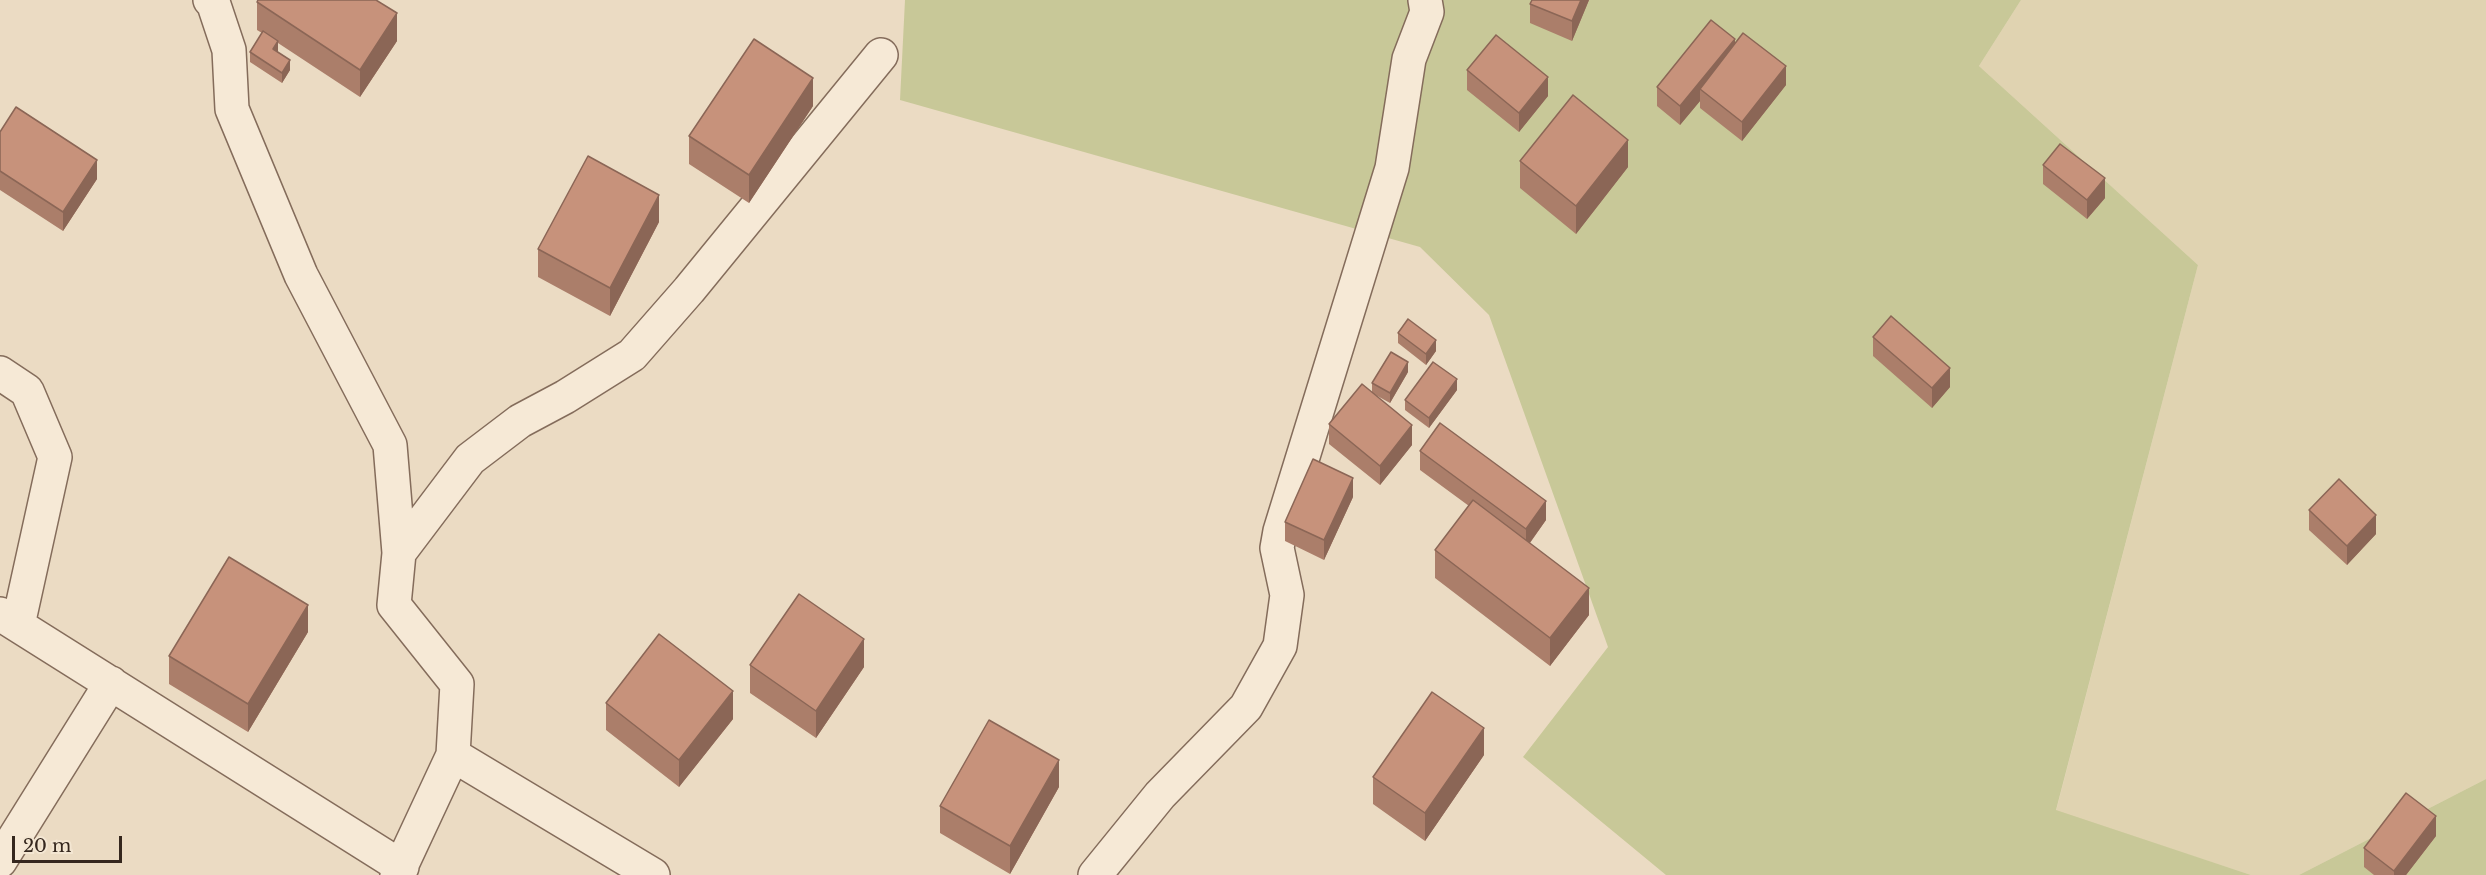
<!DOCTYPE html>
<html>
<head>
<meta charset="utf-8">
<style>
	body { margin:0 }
	#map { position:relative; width:2486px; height:875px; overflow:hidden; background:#ebdbc3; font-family:"Libre Baskerville",serif }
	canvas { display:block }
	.scale { position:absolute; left:12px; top:836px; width:110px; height:27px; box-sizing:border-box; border:3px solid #35271e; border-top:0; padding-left:8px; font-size:18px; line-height:21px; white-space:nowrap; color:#35271e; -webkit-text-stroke:4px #f3e6d2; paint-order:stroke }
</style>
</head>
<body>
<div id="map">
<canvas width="2486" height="875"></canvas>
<div class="scale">20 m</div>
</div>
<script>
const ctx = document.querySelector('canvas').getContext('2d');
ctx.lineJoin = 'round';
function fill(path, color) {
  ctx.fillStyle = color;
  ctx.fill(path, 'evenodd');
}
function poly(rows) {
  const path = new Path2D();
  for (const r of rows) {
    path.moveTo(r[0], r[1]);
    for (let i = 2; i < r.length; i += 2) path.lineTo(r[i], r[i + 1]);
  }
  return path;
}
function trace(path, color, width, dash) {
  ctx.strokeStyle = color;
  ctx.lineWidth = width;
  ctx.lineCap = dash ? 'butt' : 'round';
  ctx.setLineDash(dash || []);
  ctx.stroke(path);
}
const farmland = poly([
	[2021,0,2486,0,2486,779,2299,875,2251,875,2056,811,2198,265,1979,66]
]);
const green = poly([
	[905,0,2021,0,1979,66,2198,265,2056,810,2251,875,1666,875,1523,757,1608,647,1489,315,1420,247,900,100],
	[2486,779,2486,875,2299,875]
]);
const minor = poly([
	[210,0,213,2,229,50,232,109,301,275,390,445,399,553,394,605,457,684,453,755,397,875],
	[0,373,27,391,55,457,18,625],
	[399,553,470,459,520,421,565,397,632,355,689,290,881,55],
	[0,614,402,867],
	[453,755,653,875],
	[0,861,111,683],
	[1095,875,1160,795,1246,707,1280,646,1287,595,1277,548,1280,531,1392,168,1409,59,1427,12,1425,0]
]);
const wall = poly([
	[1589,0,1572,41,1530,23,1530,4],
	[257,2,397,41,360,97,278,43,277,52,290,70,282,83,250,62,250,52,262,33,257,30],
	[1735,44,1786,85,1742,141,1700,108,1700,101,1680,125,1657,106,1657,87],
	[1467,70,1548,96,1519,132,1467,90],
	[813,106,749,203,689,164,689,136],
	[0,132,97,179,63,231,0,190],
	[1520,161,1628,167,1576,234,1520,188],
	[2043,165,2105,198,2087,219,2043,184],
	[659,222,610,316,538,277,538,249],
	[1398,333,1436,351,1426,365,1398,343],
	[1873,337,1950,387,1932,408,1873,356],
	[1408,372,1390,403,1372,393,1412,445,1380,485,1329,444,1329,424,1372,393,1372,383],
	[1457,390,1429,428,1405,410,1405,400],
	[1420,451,1546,520,1530,543,1589,615,1550,666,1435,578,1435,550,1469,506,1420,470],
	[1353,497,1324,560,1285,541,1285,522],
	[2309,510,2376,534,2347,565,2309,530],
	[308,632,248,732,169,684,169,656],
	[750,665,864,667,816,738,750,693],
	[606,703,733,719,679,787,606,730],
	[1484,755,1425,841,1373,804,1373,777],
	[1059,787,1010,874,940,833,940,806],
	[2436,836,2406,875,2374,875,2364,867,2364,848]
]);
const shadedWall = poly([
	[1581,0,1589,0,1572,41,1572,21],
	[397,13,397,41,360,97,360,70],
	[1735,39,1735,59,1700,89,1700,101,1680,125,1680,106],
	[278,41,278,51,273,59,273,49],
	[290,60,290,70,282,83,282,73],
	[1786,66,1786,85,1742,141,1742,122],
	[1548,77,1548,96,1519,132,1519,113],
	[813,78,813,106,749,203,749,175],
	[1628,140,1628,167,1576,234,1576,206],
	[97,160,97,179,63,231,63,212],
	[2105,178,2105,198,2087,219,2087,200],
	[659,195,659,222,610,316,610,288],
	[1436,340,1436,351,1426,365,1426,354],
	[1408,362,1408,372,1390,403,1390,393],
	[1950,368,1950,387,1932,408,1932,388],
	[1457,379,1457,390,1429,428,1429,418],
	[1412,425,1412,445,1380,485,1380,466],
	[1353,478,1353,497,1324,560,1324,540],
	[1546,501,1546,520,1526,548,1526,529],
	[2376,515,2376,534,2347,565,2347,546],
	[1589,588,1589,615,1550,666,1550,638],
	[308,605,308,632,248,732,248,704],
	[864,639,864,667,816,738,816,711],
	[733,691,733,719,679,787,679,760],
	[1484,728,1484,755,1425,841,1425,813],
	[1059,760,1059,787,1010,874,1010,846],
	[2436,816,2436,836,2406,875,2394,875,2394,871]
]);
const building = poly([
	[258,0,376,0,397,13,360,70,257,2,258,0],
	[1532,0,1581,0,1572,21,1530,4,1532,0],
	[1711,20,1735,39,1680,106,1657,87,1711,20],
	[263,31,278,41,273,49,290,60,282,73,250,52,263,31],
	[1743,33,1786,66,1742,122,1700,89,1743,33],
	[1496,35,1548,77,1519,113,1467,70,1496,35],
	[754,39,813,78,749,175,689,136,754,39],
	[1573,95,1628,140,1576,206,1520,161,1573,95],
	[16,107,97,160,63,212,0,171,0,132,16,107],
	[2060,144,2105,178,2087,200,2043,165,2060,144],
	[588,156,659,195,610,288,538,249,588,156],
	[1891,316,1950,368,1932,388,1873,337,1891,316],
	[1408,319,1436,340,1426,354,1398,333,1408,319],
	[1391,352,1408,362,1390,393,1372,383,1391,352],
	[1433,362,1457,379,1429,418,1405,400,1433,362],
	[1362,384,1412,425,1380,466,1329,424,1362,384],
	[1440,423,1546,501,1526,529,1420,451,1440,423],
	[1313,459,1353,478,1324,540,1285,522,1313,459],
	[2339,479,2376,515,2347,546,2309,510,2339,479],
	[1473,500,1589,588,1550,638,1435,550,1473,500],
	[229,557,308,605,248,704,169,656,229,557],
	[799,594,864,639,816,711,750,665,799,594],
	[659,634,733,691,679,760,606,703,659,634],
	[1432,692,1484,728,1425,813,1373,777,1432,692],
	[989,720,1059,760,1010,846,940,806,989,720],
	[2406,793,2436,816,2394,871,2364,848,2406,793]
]);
fill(farmland, '#e0d3b1');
fill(green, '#c8c898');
trace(minor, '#846c5b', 36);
trace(minor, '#f6e9d6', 33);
fill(wall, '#ab7e6a');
fill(shadedWall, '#8b6656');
fill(building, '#c7927b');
trace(building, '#8b6656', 1.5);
</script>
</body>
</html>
